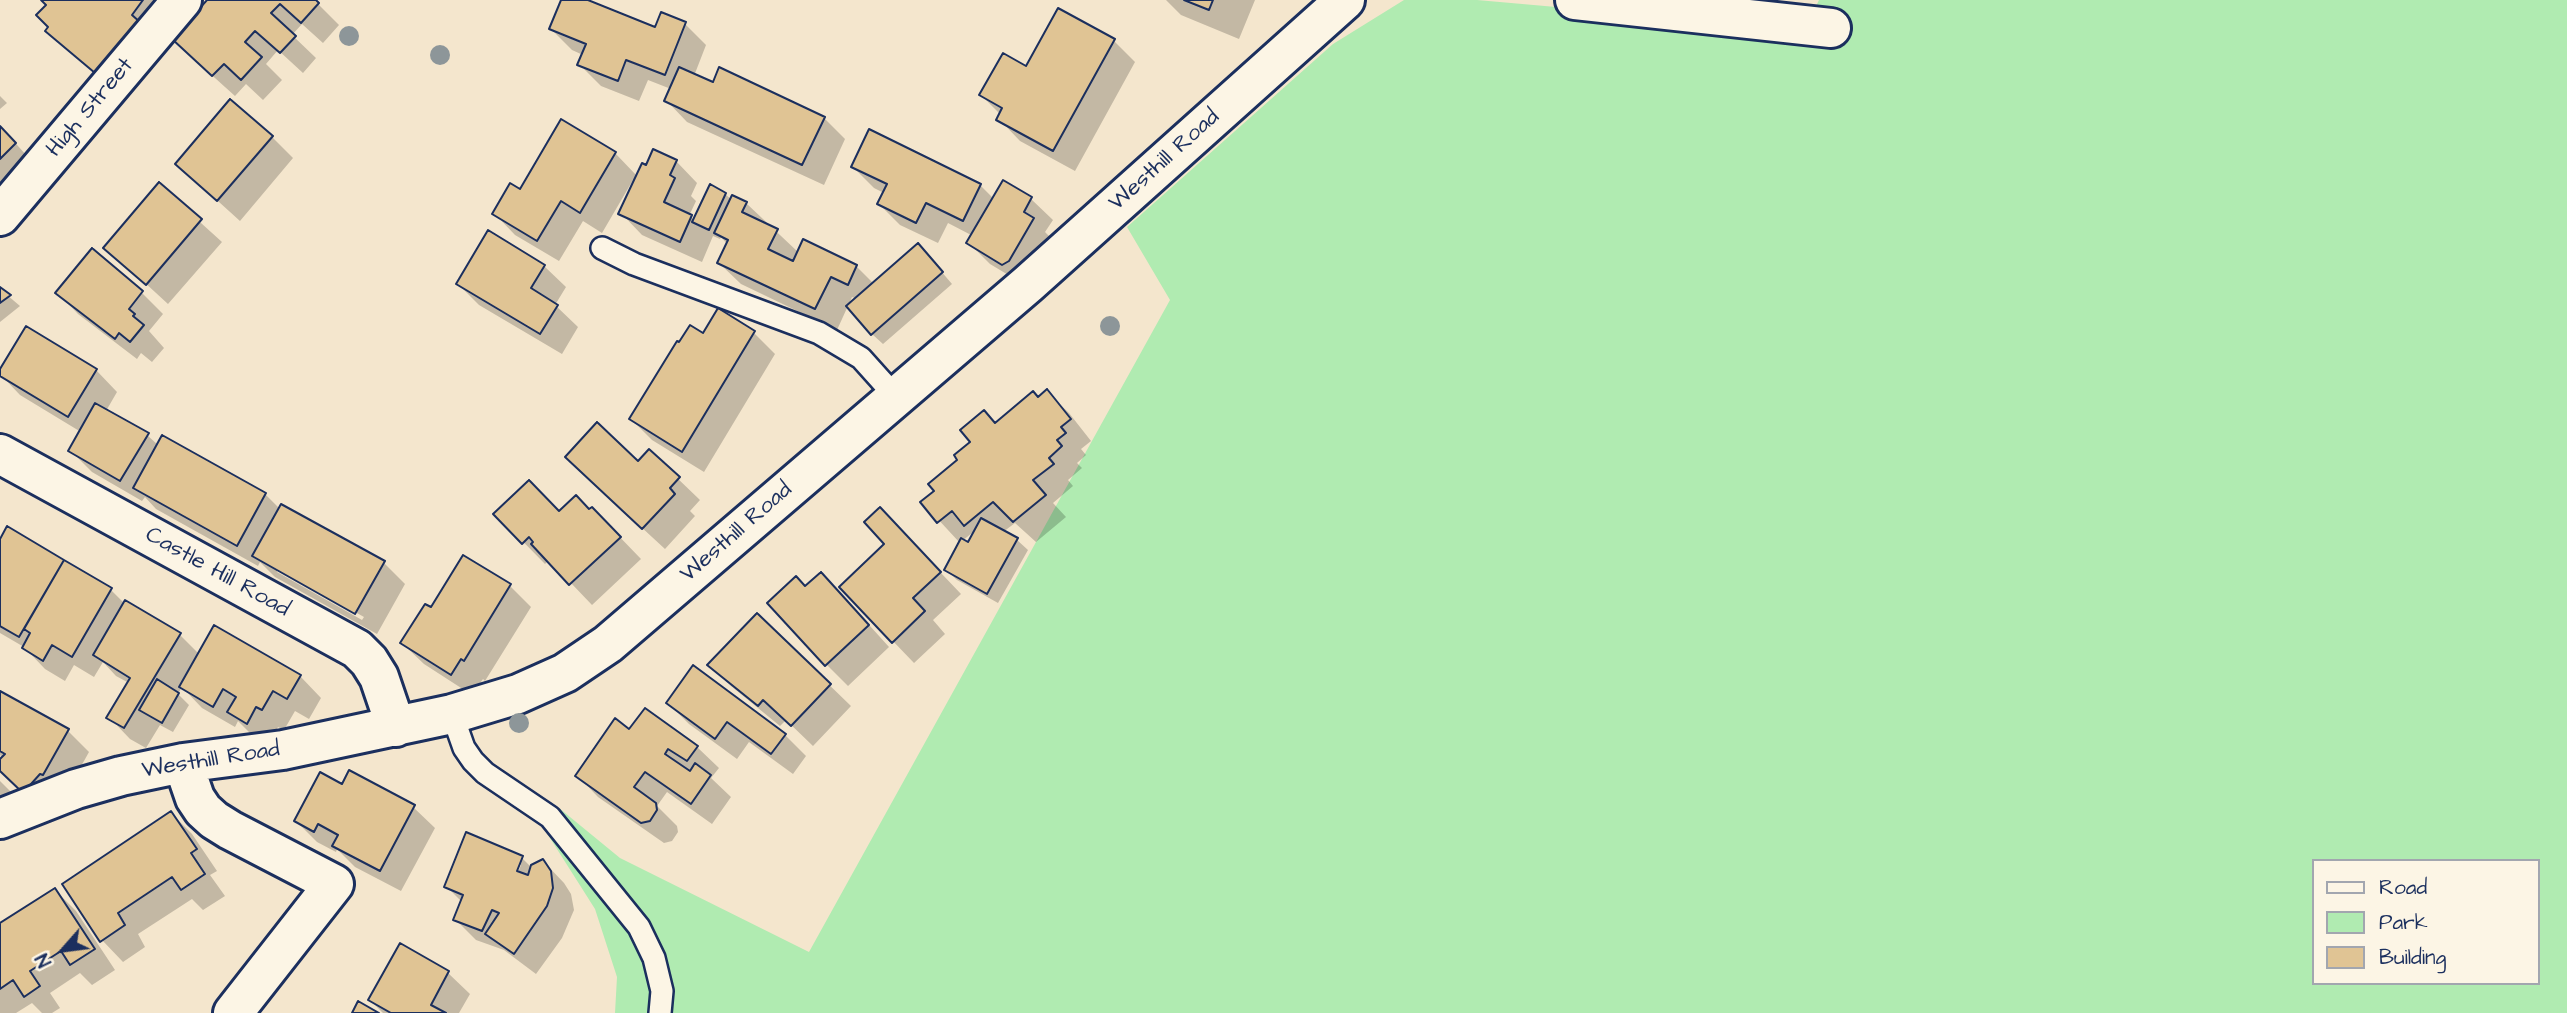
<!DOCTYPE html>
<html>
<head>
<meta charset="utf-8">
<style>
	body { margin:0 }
	#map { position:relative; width:2567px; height:1013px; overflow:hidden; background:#f4e6cd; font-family:"Architects Daughter",sans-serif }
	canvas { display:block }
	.legend { position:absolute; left:2312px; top:859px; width:228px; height:126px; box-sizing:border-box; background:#fcf5e5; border:2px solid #a2a6af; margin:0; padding:9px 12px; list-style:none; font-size:21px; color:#1b2f5e }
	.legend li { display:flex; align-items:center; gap:14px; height:35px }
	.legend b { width:35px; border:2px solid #a2a6af }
	.north { position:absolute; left:28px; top:915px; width:70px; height:70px; -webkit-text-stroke:5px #fcf5e5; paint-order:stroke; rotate:242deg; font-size:19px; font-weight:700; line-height:28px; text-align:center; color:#1b2f5e }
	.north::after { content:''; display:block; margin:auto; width:24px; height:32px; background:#1b2f5e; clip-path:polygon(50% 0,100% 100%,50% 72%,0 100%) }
</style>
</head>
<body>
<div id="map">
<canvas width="2567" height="1013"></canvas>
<ul class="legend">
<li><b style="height:9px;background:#fcf5e5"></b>Road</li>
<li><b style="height:19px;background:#b0ebb1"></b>Park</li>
<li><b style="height:19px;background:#e0c494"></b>Building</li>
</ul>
<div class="north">N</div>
</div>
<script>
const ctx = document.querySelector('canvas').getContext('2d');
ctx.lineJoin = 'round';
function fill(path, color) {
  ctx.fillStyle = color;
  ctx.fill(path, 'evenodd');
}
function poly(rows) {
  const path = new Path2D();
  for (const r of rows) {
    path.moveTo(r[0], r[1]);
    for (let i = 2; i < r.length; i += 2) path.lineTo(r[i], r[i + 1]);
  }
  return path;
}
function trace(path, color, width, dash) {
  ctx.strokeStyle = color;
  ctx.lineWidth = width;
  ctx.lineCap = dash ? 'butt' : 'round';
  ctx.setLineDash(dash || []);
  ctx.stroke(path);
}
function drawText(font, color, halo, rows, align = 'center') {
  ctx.font = font + ' "Architects Daughter",sans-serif';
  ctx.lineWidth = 5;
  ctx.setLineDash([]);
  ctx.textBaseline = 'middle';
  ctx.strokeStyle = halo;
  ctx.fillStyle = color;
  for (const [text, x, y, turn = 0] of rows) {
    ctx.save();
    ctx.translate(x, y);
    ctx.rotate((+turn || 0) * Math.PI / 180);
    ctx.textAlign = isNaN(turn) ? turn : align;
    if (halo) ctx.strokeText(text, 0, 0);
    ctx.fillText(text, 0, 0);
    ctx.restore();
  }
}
const green = poly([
	[1404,0,1477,0,1805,29,1819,0,2567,0,2567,1013,615,1013,617,977,595,909,543,827,559,808,620,858,809,952,1170,300,1127,227,1333,44],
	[2313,861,2537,861,2537,983,2313,983]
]);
const shadow = poly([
	[43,0,181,0,117,93,48,31,51,28,48,5],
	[209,0,314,0,339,25,323,43,302,24,292,35,316,58,303,73,278,50,266,64,282,80,263,100,246,84,235,96,195,60],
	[562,0,584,0,656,29,685,24,706,45,694,76,713,85,824,118,845,139,824,185,687,122,666,100,671,89,648,80,639,101,601,86,579,64,583,55,572,50,551,29],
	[1166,0,1255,0,1239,39,1181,15],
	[1114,41,1135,62,1075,171,1020,141,999,119,1001,115,981,95,1026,68],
	[0,96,7,103,0,109],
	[0,126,36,166,0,202],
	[272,137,293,158,240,221,177,164],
	[615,153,637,176,647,168,676,161,697,183,691,196,696,201,689,216,695,221,725,194,732,200,746,203,798,252,856,266,874,284,928,256,952,284,883,344,872,334,857,299,852,297,837,330,741,284,719,263,728,245,721,237,720,239,713,236,702,262,642,235,621,213,635,181,633,180,602,233,583,221,559,261,515,235,494,213,520,191],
	[853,167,980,185,994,199,1004,182,1031,199,1053,220,1045,232,1054,241,1025,285,990,264,969,243,973,236,948,223,938,243,900,225,879,204,884,193,874,188],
	[159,185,222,242,168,304,106,247],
	[544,266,566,287,555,305,578,327,562,354,479,305,458,284],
	[0,289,20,306,0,322],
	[57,292,142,293,163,314,149,331,164,348,152,362,141,353,137,359,78,314],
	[719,311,754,333,775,354,704,472,652,440,631,419,704,335],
	[96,370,117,392,106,411,147,435,158,445,265,494,280,509,384,563,405,584,377,634,275,577,260,562,258,566,156,509,145,497,142,501,92,472,71,451,81,432,20,395,0,374,0,372],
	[277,568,364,617,362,620,277,572],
	[1047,392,1069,413,1091,441,1081,449,1086,455,1077,463,1082,468,1068,480,1073,486,1053,503,1066,517,1036,542,1015,523,1003,532,1017,540,1028,550,998,603,957,580,946,570,960,543,923,503,936,492,960,460,996,424],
	[977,529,969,545,962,541],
	[649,451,700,500,690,511,695,516,665,549,588,478,639,463],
	[559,512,613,530,641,559,592,605,549,560,545,564,496,514],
	[8,529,111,590,125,604,180,635,199,654,300,676,321,698,309,719,295,711,284,730,278,727,269,744,250,733,238,721,235,727,202,708,182,687,178,694,189,705,173,732,160,725,146,748,130,739,109,717,129,683,116,676,103,662,94,677,74,665,65,681,45,669,24,647,0,633,0,542],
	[901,531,961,594,933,620,945,634,914,663,841,587],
	[510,586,531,607,485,681,483,679,472,695,424,664,402,643,431,609],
	[805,588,842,595,889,647,848,686,826,664],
	[757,615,851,706,813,746,786,720,780,726,731,686,710,665],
	[0,693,68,731,89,752,65,795,46,813,0,769,0,762,4,758,0,755],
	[668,703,785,735,806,756,793,774,749,742,737,759,689,724],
	[645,710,697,747,719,768,711,778,731,797,712,824,667,792,657,806,677,826,678,832,672,841,664,843,598,797,577,775,630,731],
	[0,781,20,801,0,809],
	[342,786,413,807,435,828,401,891,355,867,337,849,336,852,317,842,296,821],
	[171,813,192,834,217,871,210,875,225,896,203,910,192,899,138,934,145,947,123,962,102,940],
	[522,858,532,868,543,861,564,883,571,894,574,910,562,938,536,974,504,950,476,940,455,919,462,902,446,886],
	[517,865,521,865,515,880],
	[55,890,76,911,115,970,92,985,80,973,50,993,60,1008,52,1013,42,1013,32,1003,16,1013,0,1013,0,925],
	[401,946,448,973,470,994,459,1013,383,1013,370,1000]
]);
const building = poly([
	[41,0,143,0,132,15,141,23,95,73,45,31,48,27,36,15,46,5,41,0],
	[207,0,316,0,319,3,301,23,280,4,271,13,296,36,280,53,255,31,245,42,262,57,241,80,224,64,212,76,172,39,207,0],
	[561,0,588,0,655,27,661,12,686,22,665,75,626,60,618,81,577,65,586,44,549,29,561,0],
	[1184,0,1213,0,1209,10,1184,0],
	[1058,8,1115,39,1053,151,996,120,1002,108,979,95,1003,53,1026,66,1058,8],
	[679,67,713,82,719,67,825,117,802,165,664,101,679,67],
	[230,99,273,136,217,201,175,164,230,99],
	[561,119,616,152,580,213,561,201,537,241,492,214,510,183,520,189,561,119],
	[0,126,16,143,0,159,0,126],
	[869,129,981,184,963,221,926,203,916,223,877,204,887,184,851,167,869,129],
	[653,149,677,160,670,175,675,178,664,202,692,215,680,242,618,214,642,163,646,165,653,149],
	[1003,180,1032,197,1024,212,1034,218,1009,261,1002,265,966,243,1003,180],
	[159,182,202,219,146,285,103,248,159,182],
	[710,184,726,193,709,230,692,222,710,184],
	[732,195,747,202,742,212,778,229,768,249,793,261,803,239,857,265,848,285,831,277,815,309,717,263,728,240,714,233,732,195],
	[488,230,545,265,531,288,558,305,540,334,456,284,488,230],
	[918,243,943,272,871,335,846,306,918,243],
	[92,248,143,291,129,309,135,314,133,316,144,325,130,342,119,333,115,339,55,293,92,248],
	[0,287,11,295,0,303,0,287],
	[718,308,755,331,682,452,629,419,677,341,679,342,690,325,703,333,718,308],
	[26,326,97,369,68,417,0,376,0,369,26,326],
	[1047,389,1071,419,1061,427,1066,433,1057,440,1062,446,1049,458,1054,464,1033,480,1046,495,1013,522,993,502,964,526,952,511,937,523,920,502,934,491,928,484,957,460,954,455,970,442,960,430,984,410,995,423,1033,391,1038,397,1047,389],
	[95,403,149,433,120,481,68,451,95,403],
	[597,422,638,461,649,449,680,477,670,488,675,494,642,529,565,457,597,422],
	[162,435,266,493,237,546,133,488,162,435],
	[529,480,559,511,576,495,589,509,592,507,621,537,569,585,531,544,533,542,529,537,522,544,493,514,529,480],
	[281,504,385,561,355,614,252,556,281,504],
	[880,507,941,572,913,598,925,611,892,643,839,587,884,544,864,522,880,507],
	[981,518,1018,538,987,594,944,570,961,538,968,542,981,518],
	[7,526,64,560,19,637,0,626,0,539,7,526],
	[463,555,511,584,464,661,461,659,451,675,400,643,425,604,431,607,463,555],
	[64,560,112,588,72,657,52,645,43,661,22,648,30,633,24,629,64,560],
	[821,572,869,625,825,666,767,603,796,576,805,586,821,572],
	[125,600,181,633,124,728,106,718,130,678,93,655,125,600],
	[757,613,831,684,791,726,763,700,758,706,707,665,757,613],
	[214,625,301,675,287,699,273,691,262,710,256,707,247,724,227,712,236,697,223,689,213,707,179,687,214,625],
	[693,665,786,734,771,754,727,722,715,739,666,703,693,665],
	[157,679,179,693,162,723,139,710,157,679],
	[0,691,69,729,43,775,40,774,23,793,0,771,0,759,5,754,0,751,0,691],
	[645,708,698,746,687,761,668,749,665,754,690,771,695,763,711,775,691,804,645,772,634,787,656,803,657,810,650,821,641,823,575,776,615,718,629,729,645,708],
	[349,770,415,805,380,871,332,846,338,835,318,824,314,832,294,821,320,772,342,784,349,770],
	[171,811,197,849,191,853,205,874,181,890,172,877,118,913,125,925,100,942,62,884,171,811],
	[466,832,523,856,517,871,528,875,531,865,543,859,551,871,553,888,547,906,514,954,485,934,499,913,492,910,482,931,453,920,463,895,444,887,466,832],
	[55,888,95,949,70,965,61,951,30,971,40,986,24,997,13,980,0,989,0,923,55,888],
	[400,943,449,971,431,1005,446,1013,391,1013,368,1000,400,943],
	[358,1001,379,1013,352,1013,358,1001]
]);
const service = poly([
	[602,248,634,264,819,333,861,358,896,397],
	[452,714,464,748,473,761,485,773,550,817,639,927,654,958,662,991,660,1013]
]);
const minor = poly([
	[1575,0,1831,28],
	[0,216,182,0],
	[0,454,357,649,369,661,379,677,396,727],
	[183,763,195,798,203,810,214,820,230,830,334,884,233,1013],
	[0,819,76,789,121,776,183,763,283,750,452,714,518,694,565,673,608,644,1028,284,1345,0]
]);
const trees = [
	[349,36],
	[440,55],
	[1110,326],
	[519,723]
];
const streetNames = [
	["High Street",91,108,-50],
	["Westhill Road",1165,161,-42],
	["Westhill Road",737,533,-41],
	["Castle Hill Road",217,573,29],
	["Westhill Road",211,761,-9]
];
fill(green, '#b0ebb1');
fill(shadow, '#0003');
fill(building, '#e0c494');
trace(building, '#1b2f5e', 2);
trace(service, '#1b2f5e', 26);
trace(minor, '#1b2f5e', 44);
trace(service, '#fcf5e5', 21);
trace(minor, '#fcf5e5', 38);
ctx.fillStyle = '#8d9699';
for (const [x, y] of trees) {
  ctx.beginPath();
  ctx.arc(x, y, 10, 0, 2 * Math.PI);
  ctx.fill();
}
drawText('23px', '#1b2f5e', '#fcf5e5', streetNames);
</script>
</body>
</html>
